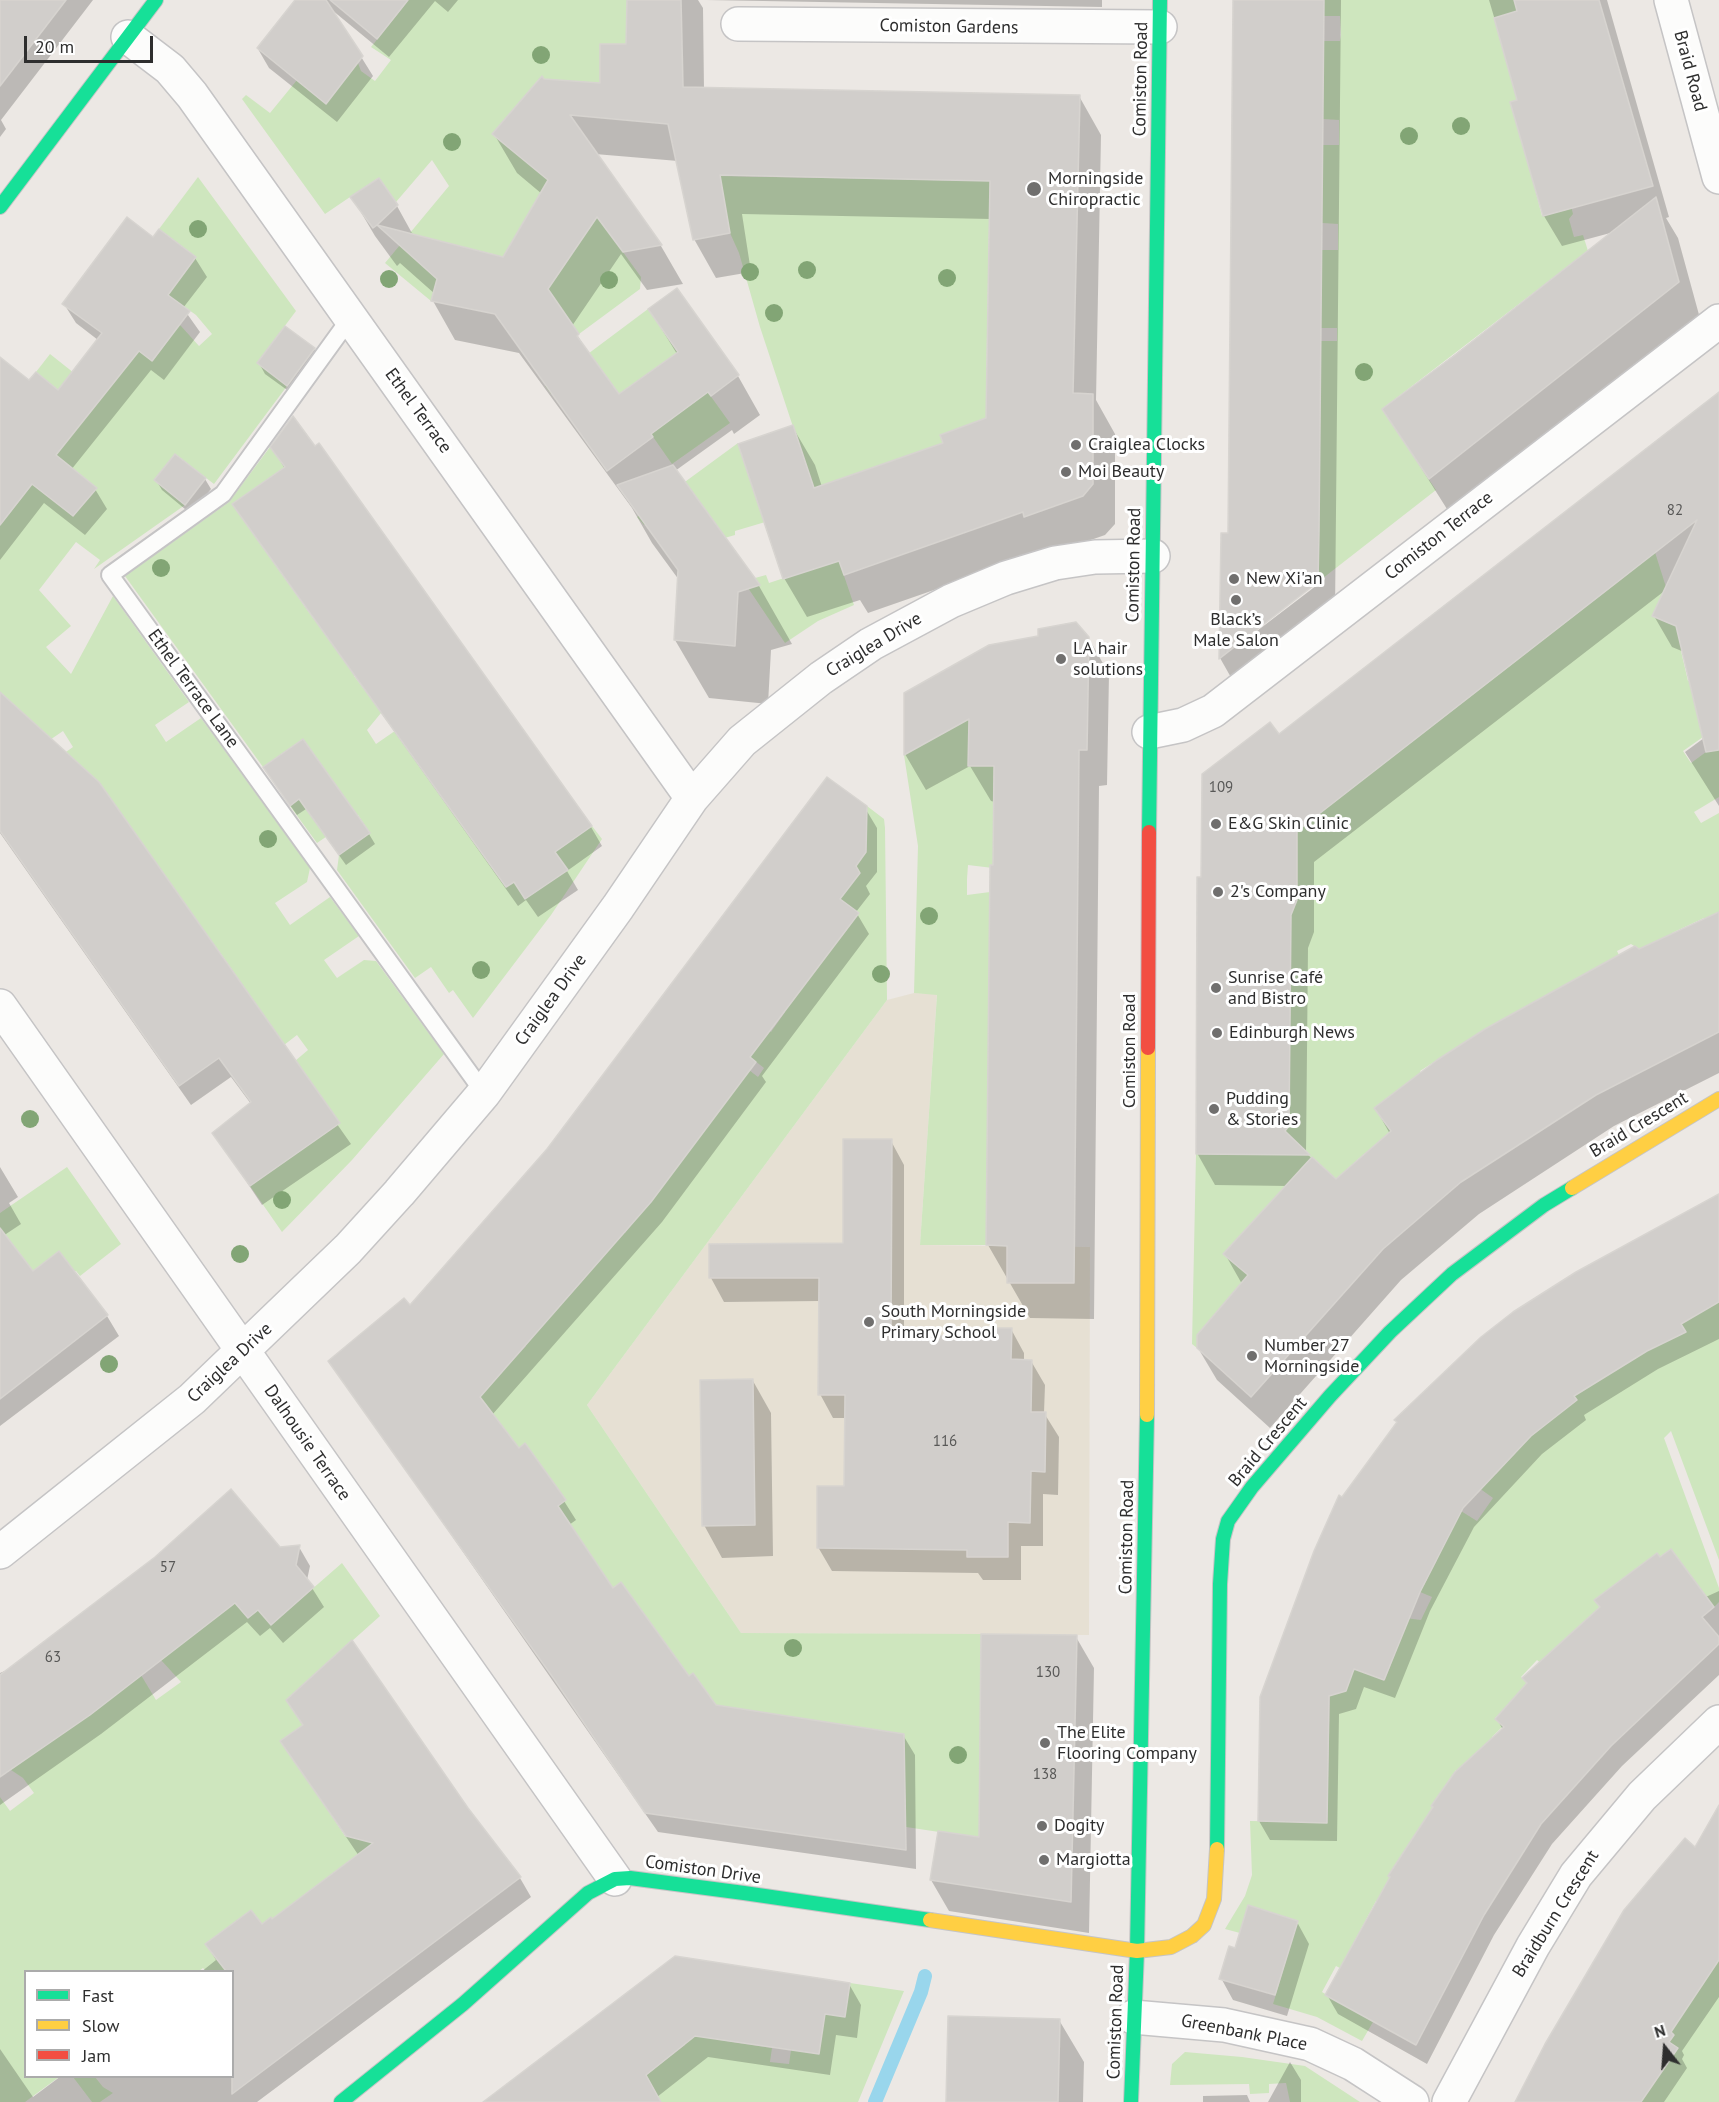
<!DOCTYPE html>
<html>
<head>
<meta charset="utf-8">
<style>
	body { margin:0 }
	#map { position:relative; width:1719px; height:2102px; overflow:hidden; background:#ece8e4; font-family:"PT Sans",sans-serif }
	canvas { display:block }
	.legend { position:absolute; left:24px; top:1970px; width:210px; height:108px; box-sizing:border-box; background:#fff; border:2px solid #ababab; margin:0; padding:8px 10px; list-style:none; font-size:18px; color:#2e2e2e }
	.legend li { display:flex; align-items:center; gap:12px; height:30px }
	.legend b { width:30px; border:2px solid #ababab }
	.north { position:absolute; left:1635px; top:2018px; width:60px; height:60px; -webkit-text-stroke:4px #fff; paint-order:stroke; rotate:343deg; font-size:16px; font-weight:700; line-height:24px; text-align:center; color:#2e2e2e }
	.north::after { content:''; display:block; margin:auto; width:21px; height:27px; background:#2e2e2e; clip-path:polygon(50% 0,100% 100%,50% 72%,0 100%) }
	.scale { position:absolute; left:24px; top:36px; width:129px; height:27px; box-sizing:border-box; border:3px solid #2e2e2e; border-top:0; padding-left:8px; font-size:18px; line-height:21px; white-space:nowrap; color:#2e2e2e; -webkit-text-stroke:4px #fff; paint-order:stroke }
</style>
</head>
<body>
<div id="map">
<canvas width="1719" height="2102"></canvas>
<ul class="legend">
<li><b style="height:8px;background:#16e098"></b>Fast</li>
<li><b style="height:8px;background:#ffcf43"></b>Slow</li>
<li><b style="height:8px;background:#f24e42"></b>Jam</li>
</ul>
<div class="north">N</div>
<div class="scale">20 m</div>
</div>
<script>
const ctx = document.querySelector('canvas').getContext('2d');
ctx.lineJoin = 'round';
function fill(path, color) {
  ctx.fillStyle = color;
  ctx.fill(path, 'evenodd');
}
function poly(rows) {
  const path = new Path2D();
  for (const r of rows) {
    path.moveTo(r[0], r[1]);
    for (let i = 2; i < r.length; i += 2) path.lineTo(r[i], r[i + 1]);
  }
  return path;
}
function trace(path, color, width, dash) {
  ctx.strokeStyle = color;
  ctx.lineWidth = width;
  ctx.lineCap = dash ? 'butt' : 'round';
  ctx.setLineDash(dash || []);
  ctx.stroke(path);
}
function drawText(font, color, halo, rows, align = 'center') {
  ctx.font = font + ' "PT Sans",sans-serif';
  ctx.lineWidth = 6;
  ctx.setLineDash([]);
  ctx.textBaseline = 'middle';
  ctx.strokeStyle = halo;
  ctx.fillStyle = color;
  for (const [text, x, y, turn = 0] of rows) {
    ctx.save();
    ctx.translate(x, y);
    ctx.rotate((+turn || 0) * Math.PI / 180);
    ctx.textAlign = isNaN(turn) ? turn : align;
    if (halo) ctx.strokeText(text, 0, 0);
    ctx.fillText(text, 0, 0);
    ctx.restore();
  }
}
const education = poly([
	[914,993,937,994,920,1245,1090,1247,1089,1635,741,1633,587,1405,887,1000]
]);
const green = poly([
	[397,0,627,0,626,44,600,44,600,67,638,86,539,79,493,135,519,156,568,176,641,277,640,289,579,334,552,295,548,296,543,289,551,277,556,278,583,237,534,205,518,231,524,236,501,260,495,259,493,254,446,243,431,301,385,263,449,186,432,160,396,202,378,178,325,214,242,99,246,95,270,113,297,80,326,104,358,63,361,71,375,81,391,60,371,47,404,6],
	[1324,0,1514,0,1523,13,1515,12,1494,18,1503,50,1524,44,1535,95,1511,102,1557,178,1534,185,1542,216,1566,210,1571,206,1573,214,1569,219,1574,237,1583,235,1588,251,1382,409,1436,490,1318,582,1321,341,1337,341,1337,328,1321,328,1321,250,1338,250,1338,224,1322,223,1322,145,1339,145,1339,120,1323,119,1323,41,1340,41,1341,35,1340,16,1324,16],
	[990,171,986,391,1013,399,946,451,814,488,854,605,818,621,785,643,746,585,755,578,766,575,769,583,799,573,782,517,735,531,735,535,721,539,719,529,691,490,644,525,637,517,738,443,750,478,804,460,760,327,739,253,730,233,718,176,978,181],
	[198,177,296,311,257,363,287,386,214,484,175,454,154,480,185,505,94,569,100,560,76,542,39,590,71,626,46,647,71,674,113,596,189,702,155,725,166,742,201,718,310,868,307,882,275,903,290,925,330,897,359,936,324,960,337,978,364,960,376,961,444,1054,352,1160,282,1232,250,1186,340,1123,328,1106,309,1119,295,1061,308,1050,297,1035,284,1045,219,951,56,759,73,747,63,731,0,774,0,522,2,523,82,422,59,391,36,372,50,354,103,396,117,379,89,357,130,344,153,361,170,338,157,308,181,326,199,346,212,334,196,315,168,295,196,257,159,229],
	[648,309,730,423,672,464,651,434,696,401,667,360,619,394,596,362,551,394,545,386],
	[309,438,247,525,313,618,371,664,354,676,367,693,391,677,398,701,381,713,367,730,376,744,418,715,408,750,422,769,453,777,436,790,448,807,472,791,480,817,464,829,476,846,500,830,493,869,506,887,514,882,525,899,568,870,555,852,592,826,602,839,551,915,473,1018,453,990,449,993,431,967,415,978,337,870,339,855,370,833,358,815,317,843,290,806,330,777,303,739,263,767,125,576,229,502,270,447,279,459],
	[1654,549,1666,587,1653,616,1670,624,1677,610,1710,645,1681,651,1688,681,1716,675,1703,737,1683,751,1691,763,1706,752,1719,749,1719,797,1694,812,1701,823,1719,813,1719,944,1704,918,1672,933,1685,963,1642,951,1631,944,1617,951,1635,987,1534,1002,1515,1014,1459,1090,1437,1060,1420,1071,1442,1102,1393,1094,1374,1108,1395,1136,1364,1154,1336,1179,1315,1160,1271,1248,1247,1228,1224,1254,1248,1275,1197,1335,1197,1348,1192,1344,1196,1154,1264,1155,1289,1125,1291,915,1297,900,1297,822,1333,803,1627,575],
	[984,711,969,766,994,766,993,868,968,865,967,879,967,895,990,892,986,1245,920,1245,937,995,914,993,918,846,904,755],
	[867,806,884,819,885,828,887,1000,587,1405,741,1633,981,1634,979,1838,906,1827,904,1735,841,1725,728,1730,693,1673,689,1676,620,1583,592,1601,528,1522,565,1500,526,1444,498,1463,500,1425,481,1398,463,1410,431,1290,512,1361,526,1346,513,1334,559,1307,584,1279,604,1247,611,1222,625,1233,749,1070,758,1077,764,1068,750,1057,752,1054,734,1041,751,1018,771,1032,785,1012,766,998,770,994,788,1007,805,984,787,970,844,933,859,913,840,899,860,873,856,866,866,852],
	[67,1167,121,1244,80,1276,76,1271,33,1271,18,1251,5,1260,0,1253,0,1213],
	[1719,1302,1719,1560,1671,1431,1664,1438,1719,1588,1719,1602,1714,1607,1671,1549,1660,1557,1657,1553,1544,1666,1537,1660,1521,1677,1554,1708,1505,1708,1495,1718,1503,1726,1492,1737,1497,1743,1482,1790,1456,1770,1431,1806,1457,1826,1417,1832,1388,1876,1416,1894,1404,1917,1376,1901,1354,1942,1368,1983,1336,1966,1322,1992,1373,2022,1362,2041,1317,2017,1273,2004,1298,1921,1248,1905,1240,1933,1225,1929,1245,1896,1252,1875,1250,1821,1327,1822,1330,1691,1354,1669,1385,1680,1397,1648,1397,1617,1421,1620,1432,1597,1413,1589,1416,1582,1424,1585,1437,1560,1434,1557,1461,1511,1477,1521,1493,1498,1479,1488,1481,1460,1496,1474,1517,1451,1500,1434,1551,1420,1576,1401,1562,1381,1640,1354,1685,1332,1675,1313,1708,1308],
	[342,1563,380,1616,286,1700,359,1806,329,1812,345,1836,367,1841,373,1837,391,1851,340,1868,286,1909,294,1957,270,1918,262,1924,251,1910,206,1944,226,1971,206,1971,203,1968,199,1971,26,1972,26,2076,59,2077,25,2102,0,2102,0,1797,10,1811,34,1793,23,1778,11,1770,141,1675,156,1700,181,1682,161,1660,216,1582,248,1618,258,1610,271,1625],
	[1719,1937,1719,2102,1639,2102,1678,2048,1669,2042,1674,2034,1653,2019],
	[850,1983,904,1991,858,2102,655,2102,659,2098,646,2075,685,2045,681,2039,695,2029,720,2040,772,2048,770,2062,789,2064,791,2050,819,2054,825,2014,845,2017],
	[1185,2052,1242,2057,1305,2066,1360,2102,1290,2102,1286,2083,1269,2084,1269,2093,1250,2094,1249,2084,1170,2085,1172,2064],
	[73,2077,95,2077,103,2087,113,2093,100,2102,92,2102]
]);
const shadow = poly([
	[3,0,93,0,1,120,6,129,0,137,0,3],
	[297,0,458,0,448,12,435,1,389,57,332,10,373,76,337,122,269,68,258,49],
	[628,0,698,0,703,8,704,89,1079,96,1101,135,1096,400,1115,434,1115,524,1105,535,1048,555,1046,551,868,613,860,600,807,617,784,578,792,426,815,465,822,487,945,444,987,419,991,219,742,214,751,272,716,278,694,239,678,161,595,154,661,246,683,284,647,290,621,254,572,326,592,360,618,396,677,354,650,310,677,290,738,376,760,415,734,434,732,430,675,471,759,586,792,644,771,650,768,704,709,698,675,640,679,580,652,543,632,508,519,353,455,340,433,301,435,294,400,263,397,266,375,236,352,197,397,206,413,235,503,259,542,194,517,173,494,134,543,81,601,85,627,46],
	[706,0,1102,0,1102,7],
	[1234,0,1341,0,1335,613,1237,688,1220,658,1222,535,1229,535],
	[1323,576,1325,579,1236,647,1236,643],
	[1489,0,1607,0,1669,217,1666,218,1678,238,1701,322,1452,517,1384,409,1614,232,1562,246,1544,216,1512,103,1519,101],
	[154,239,195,258,207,277,183,308,200,332,164,380,151,370,71,470,95,489,107,509,85,535,44,503,0,560,0,386,29,382,58,392,98,340,76,323,64,304],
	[314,349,320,359,294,395,265,374,259,363],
	[1719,405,1719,806,1685,752,1704,738,1684,652,1672,647,1654,616,1667,589,1314,862,1314,932,1308,948,1306,1153,1336,1181,1390,1134,1376,1109,1639,950,1719,914,1719,1073,1614,1126,1479,1214,1401,1280,1270,1428,1217,1380,1198,1348,1242,1284,1225,1254,1288,1186,1215,1185,1197,1153,1203,879,1279,736],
	[272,447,591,827,602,846,567,871,578,890,538,917,526,900,518,906,234,505,285,469],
	[205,479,211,489,191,514,162,490,156,480],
	[1088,637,1109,674,1107,785,1099,786,1094,1319,1030,1318,988,1245,995,802,991,801,970,766,926,790,905,754],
	[0,694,97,783,351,1144,262,1205,214,1133,251,1104,231,1077,191,1105,0,833],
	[271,778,369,834,375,844,346,865,306,809,297,815],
	[865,808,877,828,877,872,866,886,870,894,856,912,869,934,762,1076,766,1082,662,1222,492,1415,518,1450,564,1501,576,1520,569,1525,612,1590,715,1706,903,1735,915,1755,916,1869,658,1832,330,1361,410,1307],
	[891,1141,904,1165,904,1336,972,1337,1011,1329,1024,1353,1024,1361,1031,1361,1045,1385,1044,1413,1059,1437,1058,1495,1043,1494,1043,1546,1021,1546,1021,1580,983,1580,978,1573,832,1571,818,1547,845,1487,846,1418,833,1418,820,1394,820,1301,724,1302,711,1278,711,1245,844,1244],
	[0,1167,18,1197,9,1203,21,1224,0,1238],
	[1719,1197,1719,1339,1658,1369,1584,1415,1586,1420,1542,1454,1474,1527,1430,1611,1395,1698,1364,1687,1356,1709,1339,1714,1337,1841,1270,1840,1259,1821,1343,1499,1397,1423,1396,1420],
	[59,1254,107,1316,119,1336,0,1426,0,1276,33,1273],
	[753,1381,771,1413,773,1556,722,1558,704,1525],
	[299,1547,310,1566,307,1580,324,1607,283,1643,270,1628,260,1636,247,1622,101,1734,0,1805,0,1673,280,1549],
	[1719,1591,1719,1675,1622,1766,1552,1844,1494,1935,1427,2064,1338,2014,1327,1995,1391,1878,1390,1876,1445,1788,1503,1730,1497,1719,1528,1685,1524,1679],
	[1076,1637,1094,1668,1089,1933,949,1911,931,1880,980,1839],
	[288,1700,467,1809,520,1878,531,1897,257,2102,0,2102,0,2049,33,2097,61,2076,232,2076,232,1972,201,1972,216,1960,207,1945,272,1921,359,1856,282,1742,304,1727],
	[1696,1849,1719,1856,1719,1997,1682,2051,1684,2055,1682,2059,1687,2068,1664,2102,1517,2102],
	[1297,1922,1309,1944,1287,2016,1233,2000,1221,1978,1236,1950],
	[849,1984,861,2005,857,2038,836,2035,830,2075,708,2057,657,2097,659,2102,486,2102],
	[1059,2020,1084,2062,1083,2102,947,2102],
	[1290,2062,1301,2080,1301,2102,1268,2102],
	[1247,2095,1250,2102,1203,2102,1203,2096]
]);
const stream = poly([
	[875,2102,921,1992,925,1976]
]);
const building = poly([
	[0,0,66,0,0,86,0,0],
	[295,0,326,0,363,56,326,104,257,48,295,0],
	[330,0,408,0,377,39,330,0],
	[627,0,681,0,683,87,1080,95,1073,393,1093,394,1093,484,1083,496,1024,517,1023,512,844,575,839,561,783,579,738,444,793,425,814,488,943,443,940,435,986,418,990,181,720,175,730,233,693,240,668,124,570,115,662,245,623,252,597,217,548,289,579,334,577,336,619,394,678,352,648,309,677,288,739,375,711,396,708,392,651,434,653,437,607,471,495,314,431,301,437,279,377,225,373,228,350,197,379,178,398,205,377,225,503,257,548,180,492,134,542,76,544,79,600,83,600,44,626,44,627,0],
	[1233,0,1324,0,1319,532,1318,582,1219,659,1221,533,1228,533,1233,0],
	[1514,0,1599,0,1653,186,1543,216,1510,102,1517,100,1494,18,1517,11,1514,0],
	[1656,197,1679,282,1429,479,1382,409,1455,355,1656,197],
	[127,217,153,237,159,229,196,257,168,295,190,311,152,361,139,351,56,455,97,488,73,516,32,484,0,525,0,357,29,380,36,372,58,390,102,333,62,304,127,217],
	[285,326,315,348,287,386,257,363,285,326],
	[1719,392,1719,750,1706,752,1676,626,1652,616,1697,520,1297,831,1297,900,1291,915,1289,1126,1285,1131,1310,1155,1196,1154,1197,877,1201,877,1202,774,1270,722,1279,734,1719,392],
	[293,416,315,446,319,443,592,826,555,852,568,870,525,899,514,882,506,887,232,504,285,467,270,447,293,416],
	[175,454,206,478,185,505,154,480,175,454],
	[673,465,760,585,738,592,735,646,674,640,678,570,617,485,673,465],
	[1076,622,1089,637,1087,750,1079,750,1074,1283,1007,1283,1007,1246,986,1245,990,865,993,865,994,766,968,766,969,719,904,755,904,693,989,645,1038,636,1038,629,1076,622],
	[0,692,99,782,340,1123,250,1186,212,1133,251,1102,219,1058,179,1086,0,831,0,692],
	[303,739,370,833,339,855,299,799,290,806,263,767,303,739],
	[827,777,867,806,866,852,856,866,860,873,840,899,859,913,750,1057,756,1062,651,1202,480,1397,519,1448,525,1443,566,1500,558,1506,613,1588,621,1582,689,1676,693,1673,716,1705,904,1734,906,1850,645,1813,554,1679,328,1361,404,1298,410,1305,547,1149,827,777],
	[1719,912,1719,1032,1596,1095,1461,1182,1383,1249,1251,1397,1197,1348,1197,1335,1248,1275,1223,1254,1312,1157,1336,1179,1391,1131,1374,1108,1437,1060,1485,1029,1635,946,1639,949,1719,912],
	[843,1139,892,1139,891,1335,971,1336,971,1328,1012,1328,1011,1359,1032,1360,1031,1412,1046,1412,1045,1472,1031,1471,1030,1523,1008,1522,1008,1557,967,1557,967,1550,817,1548,817,1486,844,1486,845,1395,818,1395,819,1278,709,1278,709,1244,843,1243,843,1139],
	[1719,1194,1719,1302,1681,1324,1686,1332,1647,1351,1574,1396,1577,1400,1531,1436,1463,1508,1420,1592,1384,1680,1354,1669,1346,1691,1329,1696,1327,1823,1258,1821,1260,1697,1314,1551,1339,1495,1342,1497,1397,1422,1394,1420,1481,1337,1513,1312,1576,1272,1719,1194],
	[0,1228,33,1271,59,1251,108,1315,0,1399,0,1228],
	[753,1379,755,1525,702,1526,700,1380,753,1379],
	[231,1489,280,1547,300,1545,296,1565,314,1587,271,1625,258,1610,248,1618,235,1603,90,1715,0,1777,0,1675,155,1557,231,1489],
	[1671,1549,1714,1607,1702,1617,1719,1637,1719,1644,1611,1746,1541,1824,1484,1915,1416,2045,1325,1995,1390,1877,1388,1876,1433,1807,1431,1806,1455,1772,1504,1727,1495,1719,1527,1683,1522,1678,1600,1607,1594,1600,1657,1553,1660,1557,1671,1549],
	[981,1634,1077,1635,1071,1902,930,1880,938,1831,979,1837,981,1634],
	[352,1640,468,1808,521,1877,232,2094,232,1971,226,1971,205,1944,251,1910,262,1924,271,1917,272,1919,373,1843,346,1836,280,1741,303,1725,286,1700,352,1640],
	[1719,1805,1719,1960,1671,2032,1674,2035,1669,2042,1678,2048,1641,2102,1515,2102,1545,2044,1624,1910,1685,1838,1695,1847,1719,1805],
	[1248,1905,1298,1921,1275,1995,1219,1979,1229,1946,1235,1948,1248,1905],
	[675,1956,850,1983,845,2017,825,2014,819,2054,695,2036,646,2075,661,2102,483,2102,675,1956],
	[948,2016,1060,2019,1058,2102,946,2102,948,2016]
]);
const lane = poly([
	[351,317,223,494,110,575,484,1093]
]);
const street = poly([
	[1671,0,1719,177],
	[738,24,1160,27],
	[128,37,170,69,192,95,692,798],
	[1149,732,1183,725,1213,711,1719,321],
	[0,1006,615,1879],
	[0,1552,192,1399,348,1249,399,1193,484,1093,618,907,692,798,742,741,821,678,871,644,951,601,1006,578,1055,563,1095,557,1153,556],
	[1133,2017,1224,2025,1310,2044,1353,2064,1412,2102],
	[1449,2102,1533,1946,1576,1875,1642,1796,1719,1722]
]);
const fast = poly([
	[0,207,156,0],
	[1149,832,1160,0],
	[1217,1849,1220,1584,1223,1539,1228,1521,1252,1487,1330,1396,1390,1332,1452,1274,1544,1205,1572,1188],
	[341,2102,463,2004,588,1893,615,1879,630,1878,744,1893,930,1920],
	[1131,2102,1137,1951,1147,1415]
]);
const slow = poly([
	[1572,1188,1719,1099],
	[1147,1415,1148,1048],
	[930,1920,1137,1951,1171,1947,1192,1936,1204,1925,1214,1899,1217,1849]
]);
const jam = poly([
	[1148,1048,1149,832]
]);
const trees = [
	[541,55],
	[1461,126],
	[1409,136],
	[452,142],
	[198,229],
	[807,270],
	[750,272],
	[947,278],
	[389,279],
	[609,280],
	[774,313],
	[1364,372],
	[161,568],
	[268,839],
	[929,916],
	[481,970],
	[881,974],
	[30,1119],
	[282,1200],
	[240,1254],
	[109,1364],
	[793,1648],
	[958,1755]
];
const markers = [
	[1034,189,8,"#706f6e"],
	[1076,445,6,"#706f6e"],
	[1066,472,6,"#706f6e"],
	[1234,579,6,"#706f6e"],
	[1236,600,6,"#706f6e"],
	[1061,659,6,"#706f6e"],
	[1216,824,6,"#706f6e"],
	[1218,892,6,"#706f6e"],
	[1216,988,6,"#706f6e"],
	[1217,1033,6,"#706f6e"],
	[1214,1109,6,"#706f6e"],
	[869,1322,6,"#706f6e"],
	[1252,1356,6,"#706f6e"],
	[1045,1743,6,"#706f6e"],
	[1042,1826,6,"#706f6e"],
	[1044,1860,6,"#706f6e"]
];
const numberNames = [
	["82",1675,511],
	["109",1221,788],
	["116",945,1442],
	["57",168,1568],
	["63",53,1658],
	["130",1048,1673],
	["138",1045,1775]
];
const streetNames = [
	["Comiston Gardens",949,27,1],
	["Braid Road",1690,71,75],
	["Comiston Road",1141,79,-89],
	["Ethel Terrace",418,411,54],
	["Comiston Terrace",1439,536,-38],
	["Comiston Road",1134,565,-89],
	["Craiglea Drive",874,645,-31],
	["Ethel Terrace Lane",193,689,54],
	["Craiglea Drive",551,1000,-54],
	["Comiston Road",1130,1051,-90],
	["Braid Crescent",1639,1125,-31],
	["Craiglea Drive",230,1363,-43],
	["Braid Crescent",1268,1442,-50],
	["Dalhousie Terrace",307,1443,55],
	["Comiston Road",1127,1537,-89],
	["Comiston Drive",703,1870,8],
	["Braidburn Crescent",1556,1914,-58],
	["Comiston Road",1116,2022,-88],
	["Greenbank Place",1244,2033,11]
];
const poiNames = [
	["Morningside",1048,179],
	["Chiropractic",1048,200],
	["Craiglea Clocks",1088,445],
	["Moi Beauty",1078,472],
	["New Xi'an",1246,579],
	["Black’s",1236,620,"center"],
	["Male Salon",1236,641,"center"],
	["LA hair",1073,649],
	["solutions",1073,670],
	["E&G Skin Clinic",1228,824],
	["2's Company",1230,892],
	["Sunrise Café",1228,978],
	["and Bistro",1228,999],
	["Edinburgh News",1229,1033],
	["Pudding",1226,1099],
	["& Stories",1226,1120],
	["South Morningside",881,1312],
	["Primary School",881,1333],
	["Number 27",1264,1346],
	["Morningside",1264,1367],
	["The Elite",1057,1733],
	["Flooring Company",1057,1754],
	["Dogity",1054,1826],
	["Margiotta",1056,1860]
];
fill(education, '#e6e0d3');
fill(green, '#cee6be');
fill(shadow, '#0003');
trace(stream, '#99d6ec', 14);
fill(building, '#d1cecb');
trace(building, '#d7d4d0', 1.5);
trace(lane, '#c5c4c5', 20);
trace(street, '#c5c4c5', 36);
trace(fast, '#c5c4c5', 16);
trace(slow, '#c5c4c5', 16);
trace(jam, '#c5c4c5', 16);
trace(lane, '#fcfcfb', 16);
trace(street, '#fcfcfb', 33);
trace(fast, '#16e098', 14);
trace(slow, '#ffcf43', 14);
trace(jam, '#f24e42', 14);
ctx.fillStyle = '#82a575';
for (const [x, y] of trees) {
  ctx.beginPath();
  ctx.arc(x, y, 9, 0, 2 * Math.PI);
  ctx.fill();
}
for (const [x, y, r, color] of markers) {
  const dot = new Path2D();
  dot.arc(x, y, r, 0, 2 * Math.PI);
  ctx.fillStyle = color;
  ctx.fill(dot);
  trace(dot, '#fff', 2);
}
drawText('15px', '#585857', null, numberNames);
drawText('18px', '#2e2e2e', '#fff', streetNames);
drawText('18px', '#2e2e2e', '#fff', poiNames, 'left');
</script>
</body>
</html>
